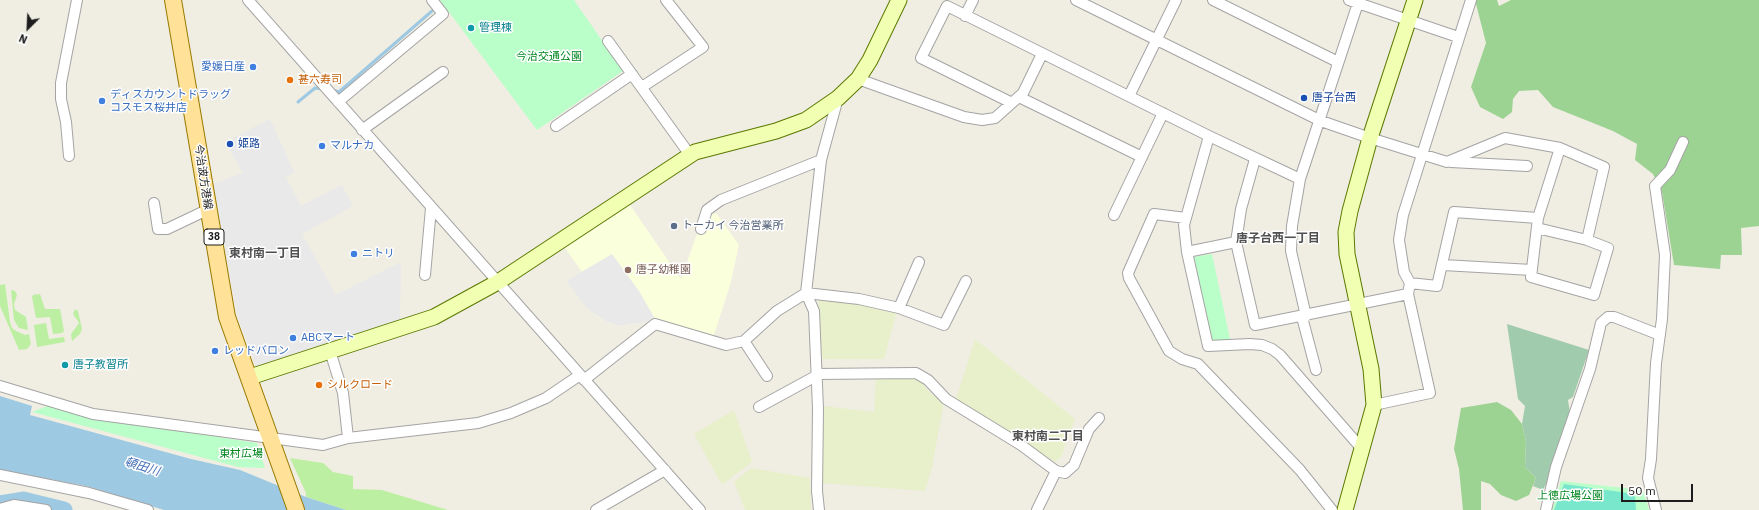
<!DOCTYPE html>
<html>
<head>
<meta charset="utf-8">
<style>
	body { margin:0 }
	#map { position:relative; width:1759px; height:510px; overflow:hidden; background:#f0ede2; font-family:"IBM Plex Sans",sans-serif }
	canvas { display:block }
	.north { position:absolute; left:8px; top:8px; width:40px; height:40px; -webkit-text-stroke:3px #fff; paint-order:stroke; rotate:204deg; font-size:11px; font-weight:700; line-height:16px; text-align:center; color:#1d1d1d }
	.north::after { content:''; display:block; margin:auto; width:14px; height:18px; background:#1d1d1d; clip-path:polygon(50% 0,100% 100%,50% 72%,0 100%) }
	.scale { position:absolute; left:1621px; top:484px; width:72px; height:18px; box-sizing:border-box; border:2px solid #1d1d1d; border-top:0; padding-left:5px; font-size:12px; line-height:14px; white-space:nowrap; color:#1d1d1d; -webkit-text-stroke:3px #fff; paint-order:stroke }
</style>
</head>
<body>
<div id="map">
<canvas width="1759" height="510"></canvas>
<div class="north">N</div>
<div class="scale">50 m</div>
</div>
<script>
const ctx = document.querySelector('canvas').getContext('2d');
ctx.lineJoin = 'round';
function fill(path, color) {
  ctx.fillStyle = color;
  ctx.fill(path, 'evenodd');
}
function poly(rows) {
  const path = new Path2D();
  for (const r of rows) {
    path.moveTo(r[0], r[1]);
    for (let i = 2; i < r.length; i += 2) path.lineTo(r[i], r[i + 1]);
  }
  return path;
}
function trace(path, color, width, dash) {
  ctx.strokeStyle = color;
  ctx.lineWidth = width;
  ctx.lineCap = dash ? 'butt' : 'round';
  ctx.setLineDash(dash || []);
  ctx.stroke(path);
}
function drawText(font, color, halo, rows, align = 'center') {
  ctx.font = font + ' "IBM Plex Sans","Noto Sans JP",sans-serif';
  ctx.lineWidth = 3;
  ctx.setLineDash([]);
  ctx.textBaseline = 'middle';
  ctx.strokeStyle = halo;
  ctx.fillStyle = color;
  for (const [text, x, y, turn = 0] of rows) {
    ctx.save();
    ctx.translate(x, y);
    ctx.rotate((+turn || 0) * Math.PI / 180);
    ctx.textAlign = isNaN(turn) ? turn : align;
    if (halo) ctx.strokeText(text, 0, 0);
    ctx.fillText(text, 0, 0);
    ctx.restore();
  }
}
const education = poly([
	[630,205,681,279,698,231,708,214,717,214,739,245,731,282,713,338,657,322,654,317,647,322,620,326,607,322,588,310,566,281,582,272,565,248]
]);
const farmland = poly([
	[818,298,871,305,897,311,884,359,822,359],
	[975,339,1075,419,1061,457,1055,462,956,399],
	[876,376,918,378,930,393,944,402,932,467,925,491,821,483,823,406,874,412],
	[734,410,752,462,722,485,694,434],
	[751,468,810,478,811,510,745,510,734,482]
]);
const grass = poly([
	[5,284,10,322,12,328,16,331,25,335,29,334,31,344,27,349,19,350,0,306,0,285],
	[11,290,15,291,17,295,14,304,15,310,26,317,28,330,19,328,14,320],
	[40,294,45,309,60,309,64,331,62,333,53,334,50,317,36,318,32,297,33,295],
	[75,309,78,311,82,329,80,334,72,341,71,334,79,323,73,314],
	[46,323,49,339,64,337,65,342,37,347,34,325],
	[290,458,323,463,333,472,353,476,353,489,382,490,448,510,346,510,306,497,306,493]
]);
const forest = poly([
	[1475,0,1497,0,1499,6,1511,0,1759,0,1759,226,1741,228,1742,255,1721,255,1720,269,1674,265,1662,192,1653,174,1635,160,1637,144,1613,131,1553,107,1538,90,1519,91,1513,99,1512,112,1503,119,1480,107,1471,87,1486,43],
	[1497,402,1511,410,1522,424,1526,441,1525,467,1536,478,1529,495,1516,501,1501,495,1490,484,1481,481,1481,510,1463,510,1459,469,1454,449,1461,408]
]);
const cemetery = poly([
	[1507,324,1589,350,1573,397,1568,400,1570,413,1549,478,1543,490,1533,486,1536,478,1525,467,1526,441,1522,424,1525,406,1518,399]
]);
const park = poly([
	[440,0,574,0,623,71,537,130],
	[1212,254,1230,339,1212,342,1193,257],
	[50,405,111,420,257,443,265,468,238,467,32,412],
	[1561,481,1643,490,1649,510,1552,510]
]);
const pitch = poly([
	[1564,484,1628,493,1635,497,1636,510,1554,510]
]);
const parking = poly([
	[270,119,294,172,286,177,301,206,342,185,353,206,302,234,336,295,401,262,400,322,257,368,237,315,213,184,243,173,225,142],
	[612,254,639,291,654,317,647,322,620,326,607,322,588,310,566,281]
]);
const water = poly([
	[0,396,32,406,30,415,191,459,240,470,306,497,346,510,164,510,86,486,0,470]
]);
const stream = poly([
	[332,90,339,92,432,11],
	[298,102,315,88,323,89]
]);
const river = poly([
	[0,504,23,500,64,510]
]);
const street = poly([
	[248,0,700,510],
	[1076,0,1321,121,1370,138,1447,162,1505,138,1560,148,1604,167,1587,240,1608,248,1594,295,1531,277,1538,218,1560,148],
	[1213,0,1338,62],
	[1349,0,1458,37],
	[965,16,973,0],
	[608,41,690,155],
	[858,79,964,117,982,120,995,118,1023,93,1042,54],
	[642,87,703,47,666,0],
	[1129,96,1176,0],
	[1019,97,1142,157],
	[338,102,443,14,432,0],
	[1012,103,921,58,947,6,1209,136,1300,179],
	[556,126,632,74],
	[362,130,443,72],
	[1209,136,1184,225,1187,252,1208,346,1250,344,1262,345,1272,349,1280,355,1362,449],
	[69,156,66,122,61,99,61,83,77,0],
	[1255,159,1241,209,1236,242,1255,325,1408,294],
	[1451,162,1527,166],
	[154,203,158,229,167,229,209,209],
	[1114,215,1163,113],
	[1186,218,1154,214,1128,273,1129,278,1169,351,1182,359,1198,364,1300,470,1332,510],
	[1537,228,1587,240],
	[701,229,707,210,721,200,821,160],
	[1187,252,1236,242],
	[1443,265,1532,270],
	[425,275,431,208],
	[1410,283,1437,286,1454,212,1538,218],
	[899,308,919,262],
	[1306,316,1291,251,1292,226,1300,179,1359,0],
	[1302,317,1316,370],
	[744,341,767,376],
	[330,351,343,393,348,438],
	[816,374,916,373,928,380,946,399,1021,445,1056,471,1037,510],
	[584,380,655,324,726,345,744,341,777,311,806,293,859,299,899,308,944,325,966,281],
	[0,386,93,414,323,445,348,438,478,423,511,413,546,398,580,375],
	[1374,405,1430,393,1408,294,1410,283,1404,272,1399,240,1403,215,1471,0],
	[759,407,816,376],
	[1056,471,1065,473,1074,465,1089,429,1099,418],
	[0,475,89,493,148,510],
	[0,509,14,505,46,510],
	[596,510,665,470],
	[819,510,817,491,818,409,814,311,806,293,821,160,838,98],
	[1546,510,1556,467,1590,369,1601,323,1608,317,1614,317,1660,335],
	[1656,510,1648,478,1651,459,1656,363,1662,319,1665,255,1655,186,1670,170,1683,142]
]);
const secondary = poly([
	[250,377,434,317,498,282,695,152,776,131,806,120,838,98,858,79,870,60,899,0],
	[1345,510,1374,405,1371,369,1347,254,1346,232,1350,211,1370,138,1415,0]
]);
const primary = poly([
	[173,0,227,317,296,510]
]);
const markers = [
	[471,28,4,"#0f9aa8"],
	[253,67,4,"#3f7fe0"],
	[290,80,4,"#e8710a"],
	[1304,98,4,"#1a4fb4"],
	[102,101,4,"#3f7fe0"],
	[230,144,4,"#1a4fb4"],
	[322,146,4,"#3f7fe0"],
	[674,226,4,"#5c6f8a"],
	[354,254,4,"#3f7fe0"],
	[628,270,4,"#8d6e63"],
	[293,338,4,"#3f7fe0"],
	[215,351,4,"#3f7fe0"],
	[65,365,4,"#0f9aa8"],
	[319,385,4,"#e8710a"]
];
const shields = [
	[214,237,20]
];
const shieldNames = [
	["38",214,237]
];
const cultureNames = [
	["管理棟",479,28],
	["唐子教習所",73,365]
];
const parkNames = [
	["今治交通公園",549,57],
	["東村広場",241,454],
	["上徳広場公園",1570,496]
];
const shopNames = [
	["愛媛日産",245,67,"right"],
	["ディスカウントドラッグ",110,95],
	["コスモス桜井店",110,108],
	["マルナカ",330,146],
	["ニトリ",362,254],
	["ABCマート",301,338],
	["レッドバロン",223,351]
];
const foodNames = [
	["甚六寿司",298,80],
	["シルクロード",327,385]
];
const transitNames = [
	["唐子台西",1312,98],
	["姫路",238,144]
];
const streetNames = [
	["今治波方港線",203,177,81]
];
const serviceNames = [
	["トーカイ 今治営業所",682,226]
];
const educationNames = [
	["唐子幼稚園",636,270]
];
const neighbourhoodNames = [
	["唐子台西一丁目",1278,239],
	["東村南一丁目",265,254],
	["東村南二丁目",1048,437]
];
const waterNames = [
	["頓田川",142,467,17]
];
fill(education, '#faffdc');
fill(farmland, '#e8f0cb');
fill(grass, '#bdefa3');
fill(forest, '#9cd393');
fill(cemetery, '#a1cbad');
fill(park, '#baffc9');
fill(pitch, '#78e7cc');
fill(parking, '#e9e9e9');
fill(water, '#9ec9e2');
trace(stream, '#9ec9e2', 3);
trace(river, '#9ec9e2', 17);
trace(street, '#a4a4a4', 12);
trace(secondary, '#5a7900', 17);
trace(primary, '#977a00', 18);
trace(street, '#fff', 10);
trace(secondary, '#f0ffb1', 15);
trace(primary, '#ffe198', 16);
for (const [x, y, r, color] of markers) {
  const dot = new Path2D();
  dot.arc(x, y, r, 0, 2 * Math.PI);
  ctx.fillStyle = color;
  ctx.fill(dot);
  trace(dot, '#fff', 1.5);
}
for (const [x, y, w] of shields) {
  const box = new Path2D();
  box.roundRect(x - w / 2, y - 8, w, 16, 3);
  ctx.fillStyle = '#fff';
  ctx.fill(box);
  trace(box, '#1d1d1d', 1);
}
drawText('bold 10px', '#1d1d1d', null, shieldNames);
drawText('11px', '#0d838f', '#fff', cultureNames, 'left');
drawText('11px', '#01861f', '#fff', parkNames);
drawText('11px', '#366cbe', '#fff', shopNames, 'left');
drawText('11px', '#c56008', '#fff', foodNames, 'left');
drawText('11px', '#164399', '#fff', transitNames, 'left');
drawText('11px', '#1d1d1d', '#fff', streetNames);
drawText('11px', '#4e5e75', '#fff', serviceNames, 'left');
drawText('11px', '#785e54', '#fff', educationNames, 'left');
drawText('bold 12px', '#505050', '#fff', neighbourhoodNames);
drawText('italic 12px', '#416bb6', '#fff', waterNames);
</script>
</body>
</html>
